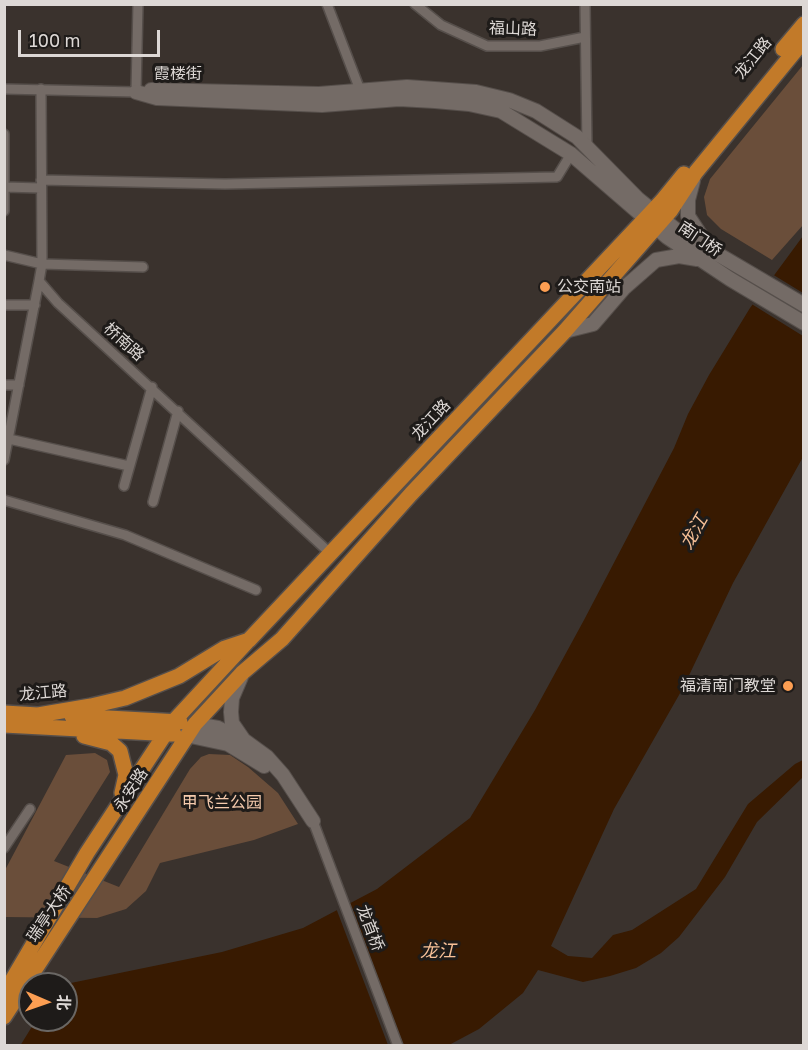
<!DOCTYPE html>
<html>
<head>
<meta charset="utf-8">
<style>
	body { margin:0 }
	#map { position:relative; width:808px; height:1050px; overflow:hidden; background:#3a322d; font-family:"Golos Text","Noto Sans SC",sans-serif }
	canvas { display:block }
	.frame { position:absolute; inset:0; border:6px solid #ddd8d5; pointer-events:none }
	.north { position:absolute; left:18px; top:972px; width:60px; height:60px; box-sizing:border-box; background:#1e1b19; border:2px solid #6a6764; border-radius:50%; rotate:92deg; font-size:16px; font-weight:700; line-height:24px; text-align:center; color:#ddd8d5 }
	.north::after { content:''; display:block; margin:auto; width:21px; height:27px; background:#fc9e52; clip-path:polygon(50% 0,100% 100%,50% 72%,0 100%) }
	.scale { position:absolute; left:18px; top:30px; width:142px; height:27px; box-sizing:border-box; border:3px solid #ddd8d5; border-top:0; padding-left:8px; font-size:18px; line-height:21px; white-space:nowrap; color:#ddd8d5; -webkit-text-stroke:4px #1e1b19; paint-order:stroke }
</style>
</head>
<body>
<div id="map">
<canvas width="808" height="1050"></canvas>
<div class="frame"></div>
<div class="north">北</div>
<div class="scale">100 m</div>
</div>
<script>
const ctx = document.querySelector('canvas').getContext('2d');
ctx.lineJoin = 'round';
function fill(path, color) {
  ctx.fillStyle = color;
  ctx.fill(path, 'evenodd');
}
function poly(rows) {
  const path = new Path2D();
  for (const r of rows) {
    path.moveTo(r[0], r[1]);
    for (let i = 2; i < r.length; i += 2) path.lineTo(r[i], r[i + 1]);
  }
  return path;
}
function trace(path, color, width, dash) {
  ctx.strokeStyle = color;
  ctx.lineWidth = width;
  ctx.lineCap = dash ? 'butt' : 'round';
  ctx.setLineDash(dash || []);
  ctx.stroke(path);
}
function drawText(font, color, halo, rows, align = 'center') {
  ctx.font = font + ' "Golos Text","Noto Sans SC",sans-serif';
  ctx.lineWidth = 6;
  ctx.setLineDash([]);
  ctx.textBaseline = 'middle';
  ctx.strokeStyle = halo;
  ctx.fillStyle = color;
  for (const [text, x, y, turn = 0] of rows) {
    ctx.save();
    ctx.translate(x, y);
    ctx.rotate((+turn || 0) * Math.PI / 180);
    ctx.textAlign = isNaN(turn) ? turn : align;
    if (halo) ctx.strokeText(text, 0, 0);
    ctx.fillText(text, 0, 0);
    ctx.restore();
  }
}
const green = poly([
	[803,65,803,225,772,260,721,229,707,215,704,197,710,179],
	[95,753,107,760,110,772,54,861,119,887,190,769,201,757,209,754,230,755,248,767,278,793,298,824,254,840,160,863,146,891,126,909,97,918,5,917,4,872,66,755]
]);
const water = poly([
	[803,236,803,457,733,583,683,688,614,809,551,946,568,956,592,958,613,935,632,930,696,889,748,804,795,764,803,760,803,777,757,822,725,877,679,937,661,953,636,968,610,976,583,982,538,970,523,993,479,1029,449,1045,5,1045,30,1020,66,1020,66,984,222,952,303,928,377,889,470,818,535,710,584,620,674,448,688,414,709,375,750,308]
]);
const pier = poly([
	[772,274,803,293,803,336,750,303],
	[347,902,402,1045,388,1045,336,908],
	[30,990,30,1020,36,1020,20,1046,5,1045,4,995]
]);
const street = poly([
	[327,4,360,90],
	[415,4,441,25,487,46,540,46,585,37],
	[585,4,587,147],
	[4,89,136,92,138,4],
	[41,89,42,264,39,281,58,303,331,554],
	[4,134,4,211],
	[41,180,225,184,557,177,571,154],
	[4,187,41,188],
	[4,255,42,264,143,267],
	[4,305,35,305],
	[4,385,19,385],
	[9,439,129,466],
	[4,460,39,281],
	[124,486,152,387],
	[4,500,125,535,256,590],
	[153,502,178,411],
	[313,821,398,1046],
	[4,848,30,809]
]);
const secondary = poly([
	[151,90,319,94,407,87,476,92,509,100,536,111,577,137,638,199,675,229,804,305],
	[136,92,157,98,322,105,399,99,435,101,469,104,501,111,571,154,667,237,730,279,804,323],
	[693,181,688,200,688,216,709,248],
	[565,331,593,324,624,288,656,260,679,256,697,259],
	[241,677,232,698,231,712,232,723,243,739],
	[195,724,218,728,245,741,267,757,283,775,313,821],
	[186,735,228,744,264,766]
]);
const primary = poly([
	[783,49,804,24],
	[4,713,38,715,91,706,125,698,179,676,225,648,249,640,662,201,684,174],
	[72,716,180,722],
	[4,725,174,734],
	[84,736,111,743,120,751,126,775,122,793],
	[4,994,87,853,173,722,247,642],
	[4,1017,195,724,242,673,282,639,411,494,565,331,671,210,696,172,804,40]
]);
const markers = [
	[545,287,6,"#fc9e52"],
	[788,686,6,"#fc9e52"]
];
const streetNames = [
	["福山路",513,29,2],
	["龙江路",753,58,-51],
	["霞楼街",178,74],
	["南门桥",700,239,34],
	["桥南路",124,342,42],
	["龙江路",431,420,-47],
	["龙江路",43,693,-5],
	["永安路",131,790,-57],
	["瑞亭大桥",49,914,-56],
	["龙首桥",370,928,69]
];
const poiNames = [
	["公交南站",557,287],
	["福清南门教堂",776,686,"right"]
];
const parkNames = [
	["甲飞兰公园",222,803]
];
const waterNames = [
	["龙江",694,532,-60],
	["龙江",438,951]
];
fill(green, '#6a4e3a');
fill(water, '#381a01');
fill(pier, '#3a322d');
trace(street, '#564f4b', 12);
trace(secondary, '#564f4b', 16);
trace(primary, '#564f4b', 18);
trace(street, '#746b66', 9);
trace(secondary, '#746b66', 14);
trace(primary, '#c27a29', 15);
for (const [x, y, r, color] of markers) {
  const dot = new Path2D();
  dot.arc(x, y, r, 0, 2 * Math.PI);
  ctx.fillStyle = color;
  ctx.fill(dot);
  trace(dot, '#1e1b19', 2);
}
drawText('16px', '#ddd8d5', '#1e1b19', streetNames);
drawText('16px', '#ddd8d5', '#1e1b19', poiNames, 'left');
drawText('16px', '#f6cbad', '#1e1b19', parkNames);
drawText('italic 18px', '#f8c097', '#1e1b19', waterNames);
</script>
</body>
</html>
